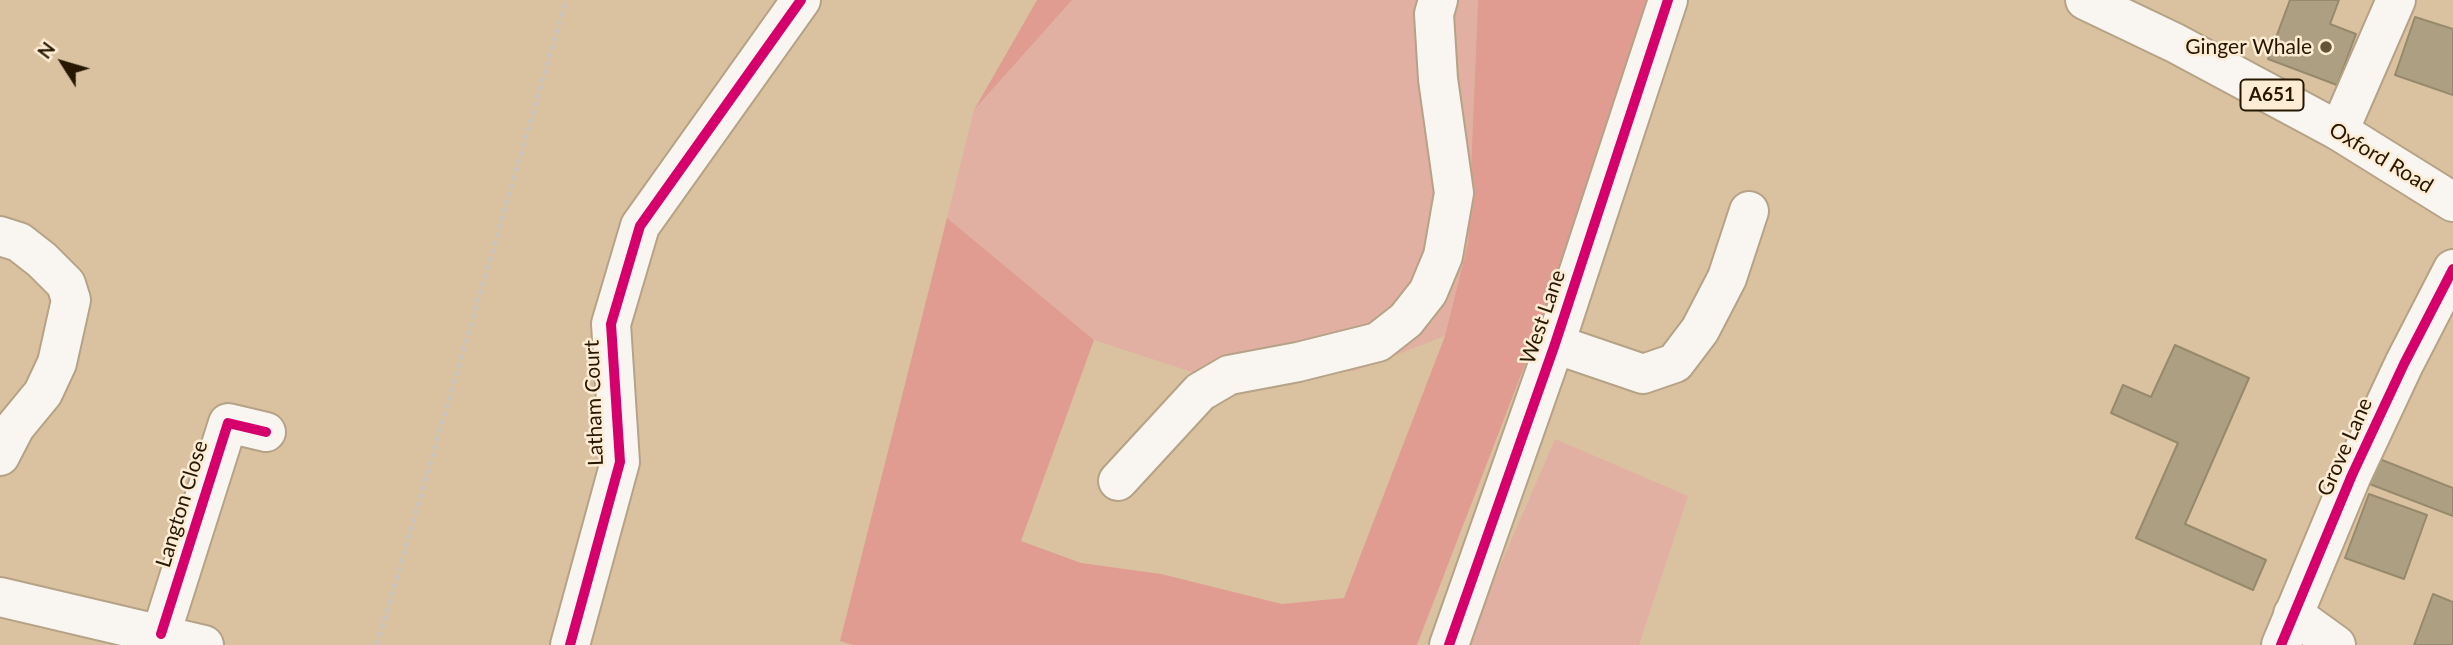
<!DOCTYPE html>
<html>
<head>
<meta charset="utf-8">
<style>
	body { margin:0 }
	#map { position:relative; width:2453px; height:645px; overflow:hidden; background:#dac2a0; font-family:Lato,sans-serif }
	canvas { display:block }
	.north { position:absolute; left:28px; top:28px; width:70px; height:70px; -webkit-text-stroke:5px #feedd4; paint-order:stroke; rotate:307deg; font-size:19px; font-weight:700; line-height:28px; text-align:center; color:#261700 }
	.north::after { content:''; display:block; margin:auto; width:24px; height:32px; background:#261700; clip-path:polygon(50% 0,100% 100%,50% 72%,0 100%) }
</style>
</head>
<body>
<div id="map">
<canvas width="2453" height="645"></canvas>
<div class="north">N</div>
</div>
<script>
const ctx = document.querySelector('canvas').getContext('2d');
ctx.lineJoin = 'round';
function fill(path, color) {
  ctx.fillStyle = color;
  ctx.fill(path, 'evenodd');
}
function poly(rows) {
  const path = new Path2D();
  for (const r of rows) {
    path.moveTo(r[0], r[1]);
    for (let i = 2; i < r.length; i += 2) path.lineTo(r[i], r[i + 1]);
  }
  return path;
}
function trace(path, color, width, dash) {
  ctx.strokeStyle = color;
  ctx.lineWidth = width;
  ctx.lineCap = dash ? 'butt' : 'round';
  ctx.setLineDash(dash || []);
  ctx.stroke(path);
}
function drawText(font, color, halo, rows, align = 'center') {
  ctx.font = font + ' Lato,sans-serif';
  ctx.lineWidth = 5;
  ctx.setLineDash([]);
  ctx.textBaseline = 'middle';
  ctx.strokeStyle = halo;
  ctx.fillStyle = color;
  for (const [text, x, y, turn = 0] of rows) {
    ctx.save();
    ctx.translate(x, y);
    ctx.rotate((+turn || 0) * Math.PI / 180);
    ctx.textAlign = isNaN(turn) ? turn : align;
    if (halo) ctx.strokeText(text, 0, 0);
    ctx.fillText(text, 0, 0);
    ctx.restore();
  }
}
const green = poly([
	[1072,0,1478,0,1468,243,1445,336,1355,371,1216,380,1094,340,947,218,974,110],
	[1555,439,1688,496,1639,645,1466,645]
]);
const forest = poly([
	[1037,0,1072,0,974,110],
	[1478,0,1653,0,1625,105,1417,645,853,645,840,641,947,218,1094,340,1021,541,1081,563,1161,574,1282,604,1344,598,1445,336,1468,243]
]);
const building = poly([
	[2290,0,2339,0,2330,24,2356,34,2337,85,2268,59,2290,0],
	[2415,17,2453,29,2453,95,2395,75,2415,17],
	[2175,345,2249,378,2185,524,2266,560,2253,590,2136,538,2178,443,2111,413,2123,385,2151,397,2175,345],
	[2377,458,2453,488,2453,516,2367,483,2377,458],
	[2369,494,2427,515,2404,579,2345,558,2369,494],
	[2433,594,2453,602,2453,645,2414,645,2433,594]
]);
const path = poly([
	[377,645,566,0]
]);
const minor = poly([
	[2339,131,2396,0],
	[0,236,19,242,42,260,66,284,71,300,57,363,43,393,15,427,0,456],
	[1555,344,1643,374,1675,363,1700,330,1727,278,1749,211],
	[1118,481,1200,392,1229,375,1298,362,1378,342,1406,320,1428,292,1443,256,1454,193,1438,79,1434,14,1438,0],
	[0,597,204,645],
	[2293,614,2336,645],
	[161,634,228,423,266,432],
	[570,645,620,462,611,324,640,226,801,0],
	[1449,645,1555,344,1668,0],
	[2281,645,2352,475,2404,364,2453,269]
]);
const major = poly([
	[2085,0,2175,43,2339,131,2453,202]
]);
const cycleway = poly([
	[161,634,228,423,266,432],
	[570,645,620,462,611,324,640,226,801,0],
	[1449,645,1555,344,1668,0],
	[2281,645,2352,475,2404,364,2453,269]
]);
const markers = [
	[2326,47,7,"#655338"]
];
const shields = [
	[2272,95,63]
];
const shieldNames = [
	["A651",2272,95]
];
const poiNames = [
	["Ginger Whale",2312,47]
];
const streetNames = [
	["Oxford Road",2381,158,31],
	["West Lane",1543,317,-71],
	["Latham Court",594,403,-92],
	["Grove Lane",2345,447,-66],
	["Langton Close",182,504,-73]
];
fill(green, '#e1b0a2');
fill(forest, '#e19c91');
fill(building, '#ad9f82');
trace(building, '#97896c', 2);
trace(minor, '#b5a287', 42);
trace(major, '#b5a287', 42);
trace(path, '#ccc4ba', 4.5, [5, 3.5]);
trace(minor, '#f9f6f1', 38);
trace(major, '#f9f6f1', 38);
trace(cycleway, '#d6006c', 10);
for (const [x, y, r, color] of markers) {
  const dot = new Path2D();
  dot.arc(x, y, r, 0, 2 * Math.PI);
  ctx.fillStyle = color;
  ctx.fill(dot);
  trace(dot, '#feedd4', 2.5);
}
for (const [x, y, w] of shields) {
  const box = new Path2D();
  box.roundRect(x - w / 2, y - 15.5, w, 31, 5);
  ctx.fillStyle = '#feedd4';
  ctx.fill(box);
  trace(box, '#261700', 2);
}
drawText('bold 19px', '#261700', null, shieldNames);
drawText('21px', '#261700', '#feedd4', poiNames, 'right');
drawText('21px', '#261700', '#feedd4', streetNames);
</script>
</body>
</html>
